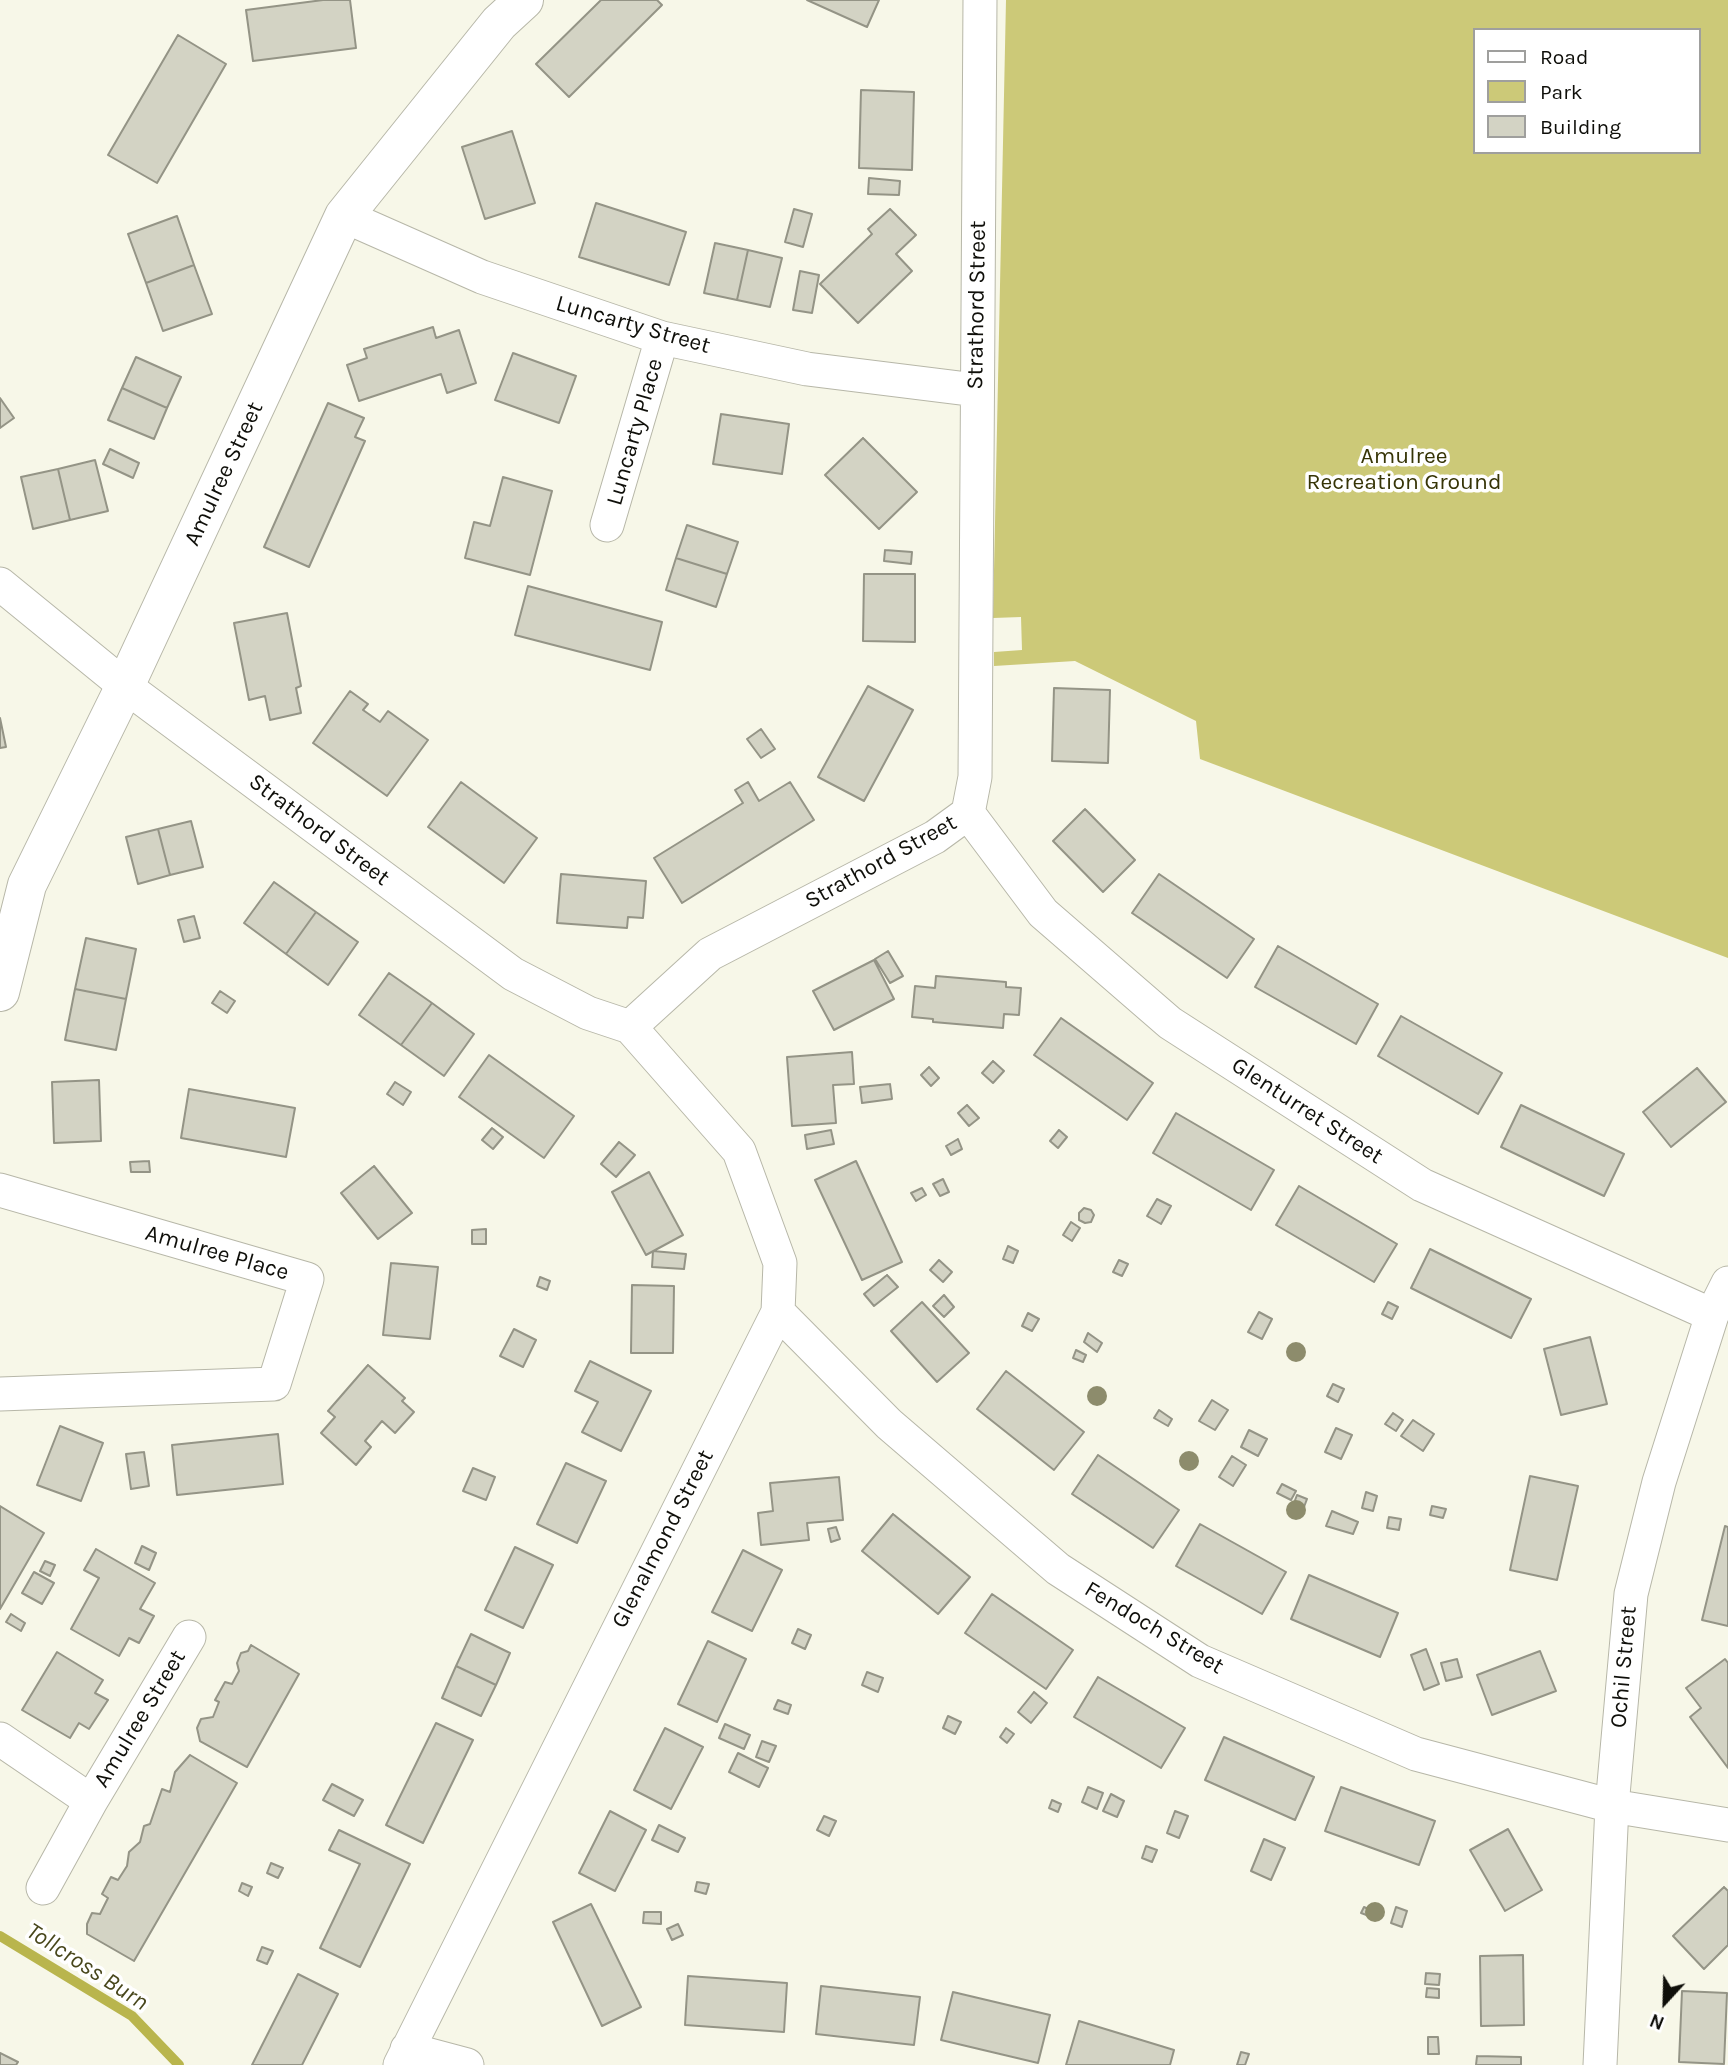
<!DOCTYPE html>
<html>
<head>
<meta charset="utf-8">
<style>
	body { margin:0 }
	#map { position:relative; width:1728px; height:2065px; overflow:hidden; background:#f7f7e8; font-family:Karla,sans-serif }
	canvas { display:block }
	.legend { position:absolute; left:1473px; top:28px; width:228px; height:126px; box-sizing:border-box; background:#fff; border:2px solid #9f9f9d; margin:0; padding:9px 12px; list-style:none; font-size:21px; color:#0f0f0a }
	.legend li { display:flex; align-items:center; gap:14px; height:35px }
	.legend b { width:35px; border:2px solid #9f9f9d }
	.north { position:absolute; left:1630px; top:1967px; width:70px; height:70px; -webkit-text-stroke:5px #fff; paint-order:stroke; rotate:202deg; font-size:19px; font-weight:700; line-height:28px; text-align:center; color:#0f0f0a }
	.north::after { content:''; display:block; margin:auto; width:24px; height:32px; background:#0f0f0a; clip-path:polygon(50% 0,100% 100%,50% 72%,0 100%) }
</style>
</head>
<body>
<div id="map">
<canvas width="1728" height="2065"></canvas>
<ul class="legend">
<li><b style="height:9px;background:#fff"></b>Road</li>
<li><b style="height:19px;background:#ccc978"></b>Park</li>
<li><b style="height:19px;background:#d3d3c4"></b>Building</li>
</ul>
<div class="north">N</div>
</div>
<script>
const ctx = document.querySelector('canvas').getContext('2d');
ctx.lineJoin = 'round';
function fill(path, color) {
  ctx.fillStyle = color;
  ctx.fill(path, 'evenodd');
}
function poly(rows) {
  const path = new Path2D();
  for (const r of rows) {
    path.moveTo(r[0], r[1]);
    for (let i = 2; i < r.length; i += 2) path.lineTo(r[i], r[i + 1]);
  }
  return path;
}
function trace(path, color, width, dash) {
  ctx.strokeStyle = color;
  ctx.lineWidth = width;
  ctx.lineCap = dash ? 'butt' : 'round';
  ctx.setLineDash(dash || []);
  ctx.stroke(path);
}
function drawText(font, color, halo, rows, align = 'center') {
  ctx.font = font + ' Karla,sans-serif';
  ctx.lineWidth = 7;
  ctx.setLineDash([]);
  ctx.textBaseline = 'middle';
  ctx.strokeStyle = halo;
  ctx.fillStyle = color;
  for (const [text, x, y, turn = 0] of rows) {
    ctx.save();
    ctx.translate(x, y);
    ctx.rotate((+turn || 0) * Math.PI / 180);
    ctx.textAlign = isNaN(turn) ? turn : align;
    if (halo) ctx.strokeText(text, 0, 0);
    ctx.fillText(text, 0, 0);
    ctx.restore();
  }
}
const green = poly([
	[1006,0,1728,0,1728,958,1200,759,1196,721,1075,661,994,666,994,652,1022,650,1021,617,993,618],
	[1474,30,1698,30,1698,152,1474,152]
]);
const stream = poly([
	[0,1936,132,2016,179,2065]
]);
const building = poly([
	[323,0,350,0,356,48,253,61,246,10,323,0],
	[601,0,657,0,662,5,569,97,536,64,601,0],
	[807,0,879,0,867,27,807,0],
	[178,35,226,64,157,183,108,155,178,35],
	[861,90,914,92,912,170,859,168,861,90],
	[512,131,535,203,485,219,462,147,512,131],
	[869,178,900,181,899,195,868,194,869,178],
	[596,203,686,232,669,285,579,257,596,203],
	[794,209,812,214,803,247,785,242,794,209],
	[890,209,916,235,896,254,912,271,858,323,820,284,872,234,868,229,890,209],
	[177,216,194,265,146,283,128,234,177,216],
	[715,243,748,250,737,300,704,293,715,243],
	[748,250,782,258,770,307,737,300,748,250],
	[194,265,212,314,163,331,146,283,194,265],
	[800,271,819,275,812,313,793,310,800,271],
	[433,327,436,338,459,330,476,383,447,393,441,374,359,401,347,365,367,358,364,349,433,327],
	[513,353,576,376,559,423,495,400,513,353],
	[136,357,181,377,167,408,122,388,136,357],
	[122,388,167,408,154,439,108,420,122,388],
	[0,398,14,418,0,428,0,398],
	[328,403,364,418,355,437,365,441,309,567,264,547,328,403],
	[721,414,789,424,782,474,713,464,721,414],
	[863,438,917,492,879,529,825,475,863,438],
	[110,449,139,463,133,478,103,464,110,449],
	[95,460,108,511,70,520,58,469,95,460],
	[58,469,70,520,33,529,21,477,58,469],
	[503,477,552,491,530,575,465,558,474,522,490,526,503,477],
	[687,525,738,542,727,574,676,558,687,525],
	[885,550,912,552,911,564,884,561,885,550],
	[676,558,727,574,716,607,666,590,676,558],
	[864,574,915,574,915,642,863,641,864,574],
	[528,586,662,622,650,670,515,635,528,586],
	[287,613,301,686,296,688,301,713,270,720,265,696,249,700,234,623,287,613],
	[868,686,913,710,864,801,818,777,868,686],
	[1054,688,1110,690,1108,763,1052,761,1054,688],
	[350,691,368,704,363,710,380,722,388,711,428,740,387,796,313,743,350,691],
	[0,718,6,747,0,748,0,718],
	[761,729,775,749,761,758,747,739,761,729],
	[461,782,537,838,504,883,428,827,461,782],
	[748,782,759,801,790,782,814,820,682,903,654,858,743,803,735,790,748,782],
	[1085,809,1135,860,1103,892,1053,841,1085,809],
	[191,821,203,867,170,875,158,829,191,821],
	[158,829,170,875,138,884,126,837,158,829],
	[561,874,646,881,643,918,628,917,627,928,557,923,561,874],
	[1159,874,1254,939,1227,978,1132,913,1159,874],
	[274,882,316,912,286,954,244,923,274,882],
	[316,912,358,942,328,985,286,954,316,912],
	[194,916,200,938,184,942,178,920,194,916],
	[86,938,136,949,126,999,75,989,86,938],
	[1278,946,1378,1004,1356,1044,1255,987,1278,946],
	[888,951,903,976,890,983,875,959,888,951],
	[874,960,894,999,834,1030,813,991,874,960],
	[389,973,432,1003,401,1045,359,1015,389,973],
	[936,976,1006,982,1006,987,1021,988,1019,1015,1004,1014,1003,1028,933,1022,933,1019,912,1017,915,986,935,988,936,976],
	[75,989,126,999,116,1050,65,1040,75,989],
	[220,991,235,1001,227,1013,212,1003,220,991],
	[432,1003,474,1034,444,1076,401,1045,432,1003],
	[1401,1016,1502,1073,1478,1114,1378,1056,1401,1016],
	[1061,1018,1153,1083,1127,1120,1034,1055,1061,1018],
	[852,1052,854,1084,833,1085,836,1123,792,1126,787,1057,852,1052],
	[489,1055,574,1116,544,1158,459,1097,489,1055],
	[993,1061,1004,1071,993,1083,982,1073,993,1061],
	[929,1067,939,1078,931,1086,921,1075,929,1067],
	[1697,1068,1726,1102,1671,1147,1643,1112,1697,1068],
	[99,1080,101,1141,54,1143,52,1082,99,1080],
	[395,1082,411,1092,403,1105,387,1094,395,1082],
	[890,1084,892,1099,862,1103,860,1087,890,1084],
	[189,1089,295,1108,286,1157,181,1138,189,1089],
	[967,1105,979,1118,969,1126,958,1113,967,1105],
	[1521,1105,1624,1154,1604,1196,1501,1147,1521,1105],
	[1176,1113,1274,1170,1251,1210,1153,1153,1176,1113],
	[492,1128,503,1137,493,1149,482,1140,492,1128],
	[831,1130,834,1144,807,1149,805,1135,831,1130],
	[1059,1130,1067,1137,1058,1148,1050,1141,1059,1130],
	[958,1139,962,1149,951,1155,946,1146,958,1139],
	[619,1142,635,1155,616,1177,601,1164,619,1142],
	[149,1161,150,1172,131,1172,130,1162,149,1161],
	[856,1161,902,1262,862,1280,815,1180,856,1161],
	[374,1166,412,1213,378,1239,341,1193,374,1166],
	[649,1172,683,1235,646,1255,612,1192,649,1172],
	[943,1179,949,1192,940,1196,933,1184,943,1179],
	[1299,1186,1397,1244,1374,1282,1276,1225,1299,1186],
	[922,1188,926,1195,916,1201,911,1193,922,1188],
	[1157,1199,1171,1206,1161,1224,1147,1216,1157,1199],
	[1084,1208,1091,1210,1094,1215,1091,1222,1085,1223,1079,1220,1079,1213,1084,1208],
	[1071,1222,1080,1228,1072,1241,1063,1235,1071,1222],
	[486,1229,486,1244,472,1244,472,1230,486,1229],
	[1008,1246,1018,1251,1013,1263,1003,1259,1008,1246],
	[1430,1249,1531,1299,1511,1338,1411,1288,1430,1249],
	[653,1251,686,1254,684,1269,652,1267,653,1251],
	[939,1260,952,1272,943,1282,930,1270,939,1260],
	[1119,1260,1128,1264,1122,1276,1113,1272,1119,1260],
	[391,1263,438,1267,430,1339,383,1335,391,1263],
	[887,1275,898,1287,874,1306,864,1294,887,1275],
	[540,1277,550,1281,547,1290,537,1286,540,1277],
	[632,1285,674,1286,673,1353,631,1353,632,1285],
	[944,1295,954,1307,944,1317,933,1306,944,1295],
	[922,1302,969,1353,937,1382,891,1331,922,1302],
	[1388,1302,1398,1307,1392,1319,1382,1314,1388,1302],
	[1259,1312,1272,1319,1262,1339,1248,1332,1259,1312],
	[1028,1313,1039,1319,1032,1331,1022,1326,1028,1313],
	[514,1329,536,1340,523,1367,500,1356,514,1329],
	[1088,1333,1102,1343,1097,1352,1084,1342,1088,1333],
	[1590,1337,1607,1404,1561,1415,1544,1349,1590,1337],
	[1076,1350,1086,1355,1083,1362,1073,1358,1076,1350],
	[590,1361,651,1391,621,1451,582,1432,598,1402,575,1391,590,1361],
	[368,1365,405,1398,402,1401,414,1412,395,1433,382,1421,365,1441,371,1447,356,1465,321,1433,335,1417,328,1411,368,1365],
	[1006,1371,1084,1432,1054,1470,977,1409,1006,1371],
	[1333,1384,1344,1389,1338,1402,1327,1396,1333,1384],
	[1212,1400,1228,1410,1215,1430,1199,1421,1212,1400],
	[1159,1410,1172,1419,1168,1426,1154,1418,1159,1410],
	[1393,1413,1403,1420,1396,1431,1385,1424,1393,1413],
	[1413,1420,1434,1434,1423,1451,1401,1436,1413,1420],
	[60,1426,103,1443,81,1501,37,1485,60,1426],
	[1336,1428,1352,1435,1341,1459,1325,1452,1336,1428],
	[1249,1430,1267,1439,1258,1456,1241,1447,1249,1430],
	[278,1434,283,1484,177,1495,172,1445,278,1434],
	[144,1452,149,1486,131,1489,126,1454,144,1452],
	[1098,1455,1179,1510,1153,1548,1072,1494,1098,1455],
	[1232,1456,1246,1465,1233,1486,1219,1477,1232,1456],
	[566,1463,606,1481,577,1543,537,1524,566,1463],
	[473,1468,495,1477,486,1500,463,1491,473,1468],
	[1530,1476,1578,1486,1557,1580,1510,1570,1530,1476],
	[839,1477,843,1520,807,1523,809,1540,761,1545,758,1513,773,1511,770,1483,839,1477],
	[1282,1484,1296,1491,1291,1500,1277,1493,1282,1484],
	[1366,1492,1377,1496,1373,1511,1362,1508,1366,1492],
	[1297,1495,1307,1499,1304,1507,1294,1503,1297,1495],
	[0,1506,44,1533,0,1609,0,1506],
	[1432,1506,1446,1509,1443,1518,1430,1515,1432,1506],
	[1332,1511,1358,1522,1353,1534,1326,1526,1332,1511],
	[893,1514,970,1577,938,1614,862,1551,893,1514],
	[1389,1517,1401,1519,1399,1530,1387,1528,1389,1517],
	[1200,1524,1286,1572,1262,1614,1176,1566,1200,1524],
	[1725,1526,1728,1527,1728,1626,1702,1620,1725,1526],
	[836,1527,840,1539,831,1542,828,1529,836,1527],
	[142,1546,156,1553,149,1570,135,1563,142,1546],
	[515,1547,553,1565,523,1628,485,1610,515,1547],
	[96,1549,155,1583,140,1609,154,1616,139,1643,129,1638,119,1656,71,1629,99,1578,84,1570,96,1549],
	[743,1550,782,1570,752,1631,712,1612,743,1550],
	[45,1561,55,1565,50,1576,40,1571,45,1561],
	[34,1572,54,1583,42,1604,22,1593,34,1572],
	[1309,1575,1398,1613,1380,1657,1291,1619,1309,1575],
	[992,1594,1073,1650,1046,1689,965,1633,992,1594],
	[11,1614,25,1623,21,1631,6,1622,11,1614],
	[798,1629,811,1635,805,1649,792,1643,798,1629],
	[471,1634,510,1653,496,1685,456,1666,471,1634],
	[708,1641,746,1659,717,1722,678,1704,708,1641],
	[251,1645,299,1674,247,1767,200,1741,197,1728,201,1719,213,1717,219,1702,215,1700,225,1682,232,1684,239,1671,237,1663,241,1653,248,1651,251,1645],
	[1426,1649,1439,1684,1424,1690,1411,1655,1426,1649],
	[1540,1651,1556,1691,1492,1715,1477,1675,1540,1651],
	[57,1652,103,1680,95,1693,108,1700,89,1729,79,1723,70,1738,22,1710,57,1652],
	[1457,1659,1462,1677,1446,1681,1441,1663,1457,1659],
	[1725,1659,1728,1663,1728,1768,1690,1717,1701,1708,1686,1688,1725,1659],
	[456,1666,496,1685,481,1716,442,1698,456,1666],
	[867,1672,883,1678,878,1692,862,1685,867,1672],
	[1098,1677,1185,1728,1161,1768,1074,1717,1098,1677],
	[1034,1692,1047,1703,1031,1723,1018,1712,1034,1692],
	[778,1700,791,1705,788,1714,774,1709,778,1700],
	[948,1716,961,1722,955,1734,943,1728,948,1716],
	[436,1723,473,1740,423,1843,386,1825,436,1723],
	[725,1724,750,1735,744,1749,719,1738,725,1724],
	[665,1728,703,1747,671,1809,634,1790,665,1728],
	[1006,1728,1014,1734,1007,1743,1000,1737,1006,1728],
	[1224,1737,1314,1777,1295,1820,1205,1780,1224,1737],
	[762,1741,776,1746,769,1762,756,1757,762,1741],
	[738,1753,768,1768,759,1787,729,1772,738,1753],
	[190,1755,237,1783,134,1961,87,1934,87,1924,92,1913,100,1914,108,1898,102,1894,111,1877,118,1880,127,1866,129,1852,140,1842,144,1826,150,1824,162,1789,170,1792,175,1772,190,1755],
	[332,1784,363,1800,354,1816,323,1800,332,1784],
	[1088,1787,1103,1793,1097,1809,1082,1802,1088,1787],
	[1341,1787,1435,1821,1419,1865,1325,1831,1341,1787],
	[1111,1794,1124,1801,1117,1817,1103,1811,1111,1794],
	[1052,1800,1061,1804,1058,1812,1049,1808,1052,1800],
	[610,1811,646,1830,615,1891,579,1873,610,1811],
	[1175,1811,1188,1816,1179,1838,1167,1833,1175,1811],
	[824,1816,836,1821,829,1836,817,1830,824,1816],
	[659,1825,685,1838,678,1852,652,1840,659,1825],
	[1508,1829,1542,1890,1505,1911,1470,1850,1508,1829],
	[339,1830,410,1864,360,1967,320,1948,360,1864,329,1850,339,1830],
	[1264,1839,1285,1848,1271,1880,1251,1871,1264,1839],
	[1146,1846,1157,1850,1152,1862,1142,1858,1146,1846],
	[271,1863,283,1868,278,1878,267,1873,271,1863],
	[697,1882,709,1884,706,1894,695,1891,697,1882],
	[242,1883,252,1887,248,1896,239,1891,242,1883],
	[1724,1887,1728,1891,1728,1945,1704,1969,1673,1936,1724,1887],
	[591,1904,641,2007,602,2026,553,1922,591,1904],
	[1364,1907,1375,1912,1372,1917,1361,1913,1364,1907],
	[1396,1907,1407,1911,1402,1927,1391,1923,1396,1907],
	[644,1912,661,1912,661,1924,643,1923,644,1912],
	[678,1924,683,1935,672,1940,667,1929,678,1924],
	[262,1947,273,1951,267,1964,257,1960,262,1947],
	[1523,1955,1524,2025,1481,2026,1480,1956,1523,1955],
	[1426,1973,1440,1974,1439,1985,1425,1984,1426,1973],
	[298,1974,338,1994,302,2065,252,2065,298,1974],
	[688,1976,787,1983,784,2032,685,2025,688,1976],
	[821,1986,920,1997,914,2045,816,2034,821,1986],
	[1427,1988,1439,1989,1439,1998,1426,1997,1427,1988],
	[1682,1991,1727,1993,1724,2064,1679,2062,1682,1991],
	[953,1992,1050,2015,1038,2063,941,2040,953,1992],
	[1079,2021,1174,2050,1170,2065,1066,2065,1079,2021],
	[1428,2037,1438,2037,1439,2054,1428,2054,1428,2037],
	[1241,2052,1249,2054,1245,2065,1237,2065,1241,2052],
	[0,2053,18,2062,16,2065,0,2065,0,2053],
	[1477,2056,1521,2057,1521,2065,1476,2065,1477,2056]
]);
const street = poly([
	[344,216,482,277,662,338,807,369,976,390],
	[607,525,662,338],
	[0,584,125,686,513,974,588,1013,630,1027,710,954,935,837,968,813,975,777,980,0],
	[968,813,1043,913,1170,1023,1422,1185,1712,1315],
	[0,1190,307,1279,274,1384,0,1394],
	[778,1312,889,1424,1058,1569,1200,1661,1416,1754,1612,1806,1728,1825],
	[0,1739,91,1801,189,1637],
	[43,1888,91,1801],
	[407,2049,467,2065],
	[400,2065,778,1312,780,1263,739,1151,630,1027],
	[1600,2065,1612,1806,1631,1594,1659,1482,1712,1315,1728,1283]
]);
const secondary = poly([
	[0,992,27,885,125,686,344,216,499,23,524,0]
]);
const trees = [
	[1296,1352],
	[1097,1396],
	[1189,1461],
	[1296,1510],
	[1375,1912]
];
const streetNames = [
	["Strathord Street",977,305,-89],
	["Luncarty Street",633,325,16],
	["Luncarty Place",635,432,-74],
	["Amulree Street",224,474,-65],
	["Strathord Street",319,830,37],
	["Strathord Street",881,862,-29],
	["Glenturret Street",1307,1111,33],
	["Amulree Place",217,1253,16],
	["Glenalmond Street",663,1539,-63],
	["Fendoch Street",1154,1628,31],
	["Ochil Street",1624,1667,-85],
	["Amulree Street",140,1719,-59]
];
const parkNames = [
	["Amulree",1404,456],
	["Recreation Ground",1404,482]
];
const waterNames = [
	["Tollcross Burn",87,1967,33]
];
fill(green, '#ccc978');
trace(stream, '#b9b54d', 10);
fill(building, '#d3d3c4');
trace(building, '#949486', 2);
trace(street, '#b7b7a8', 35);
trace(secondary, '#b7b7a8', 40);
trace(street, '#fff', 33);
trace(secondary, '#fff', 38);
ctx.fillStyle = '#8d8c6c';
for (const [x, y] of trees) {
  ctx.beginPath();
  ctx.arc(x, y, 10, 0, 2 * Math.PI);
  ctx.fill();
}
drawText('23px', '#0f0f0a', '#fff', streetNames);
drawText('23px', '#363406', '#fff', parkNames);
drawText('italic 24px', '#48471c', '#fff', waterNames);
</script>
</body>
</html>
